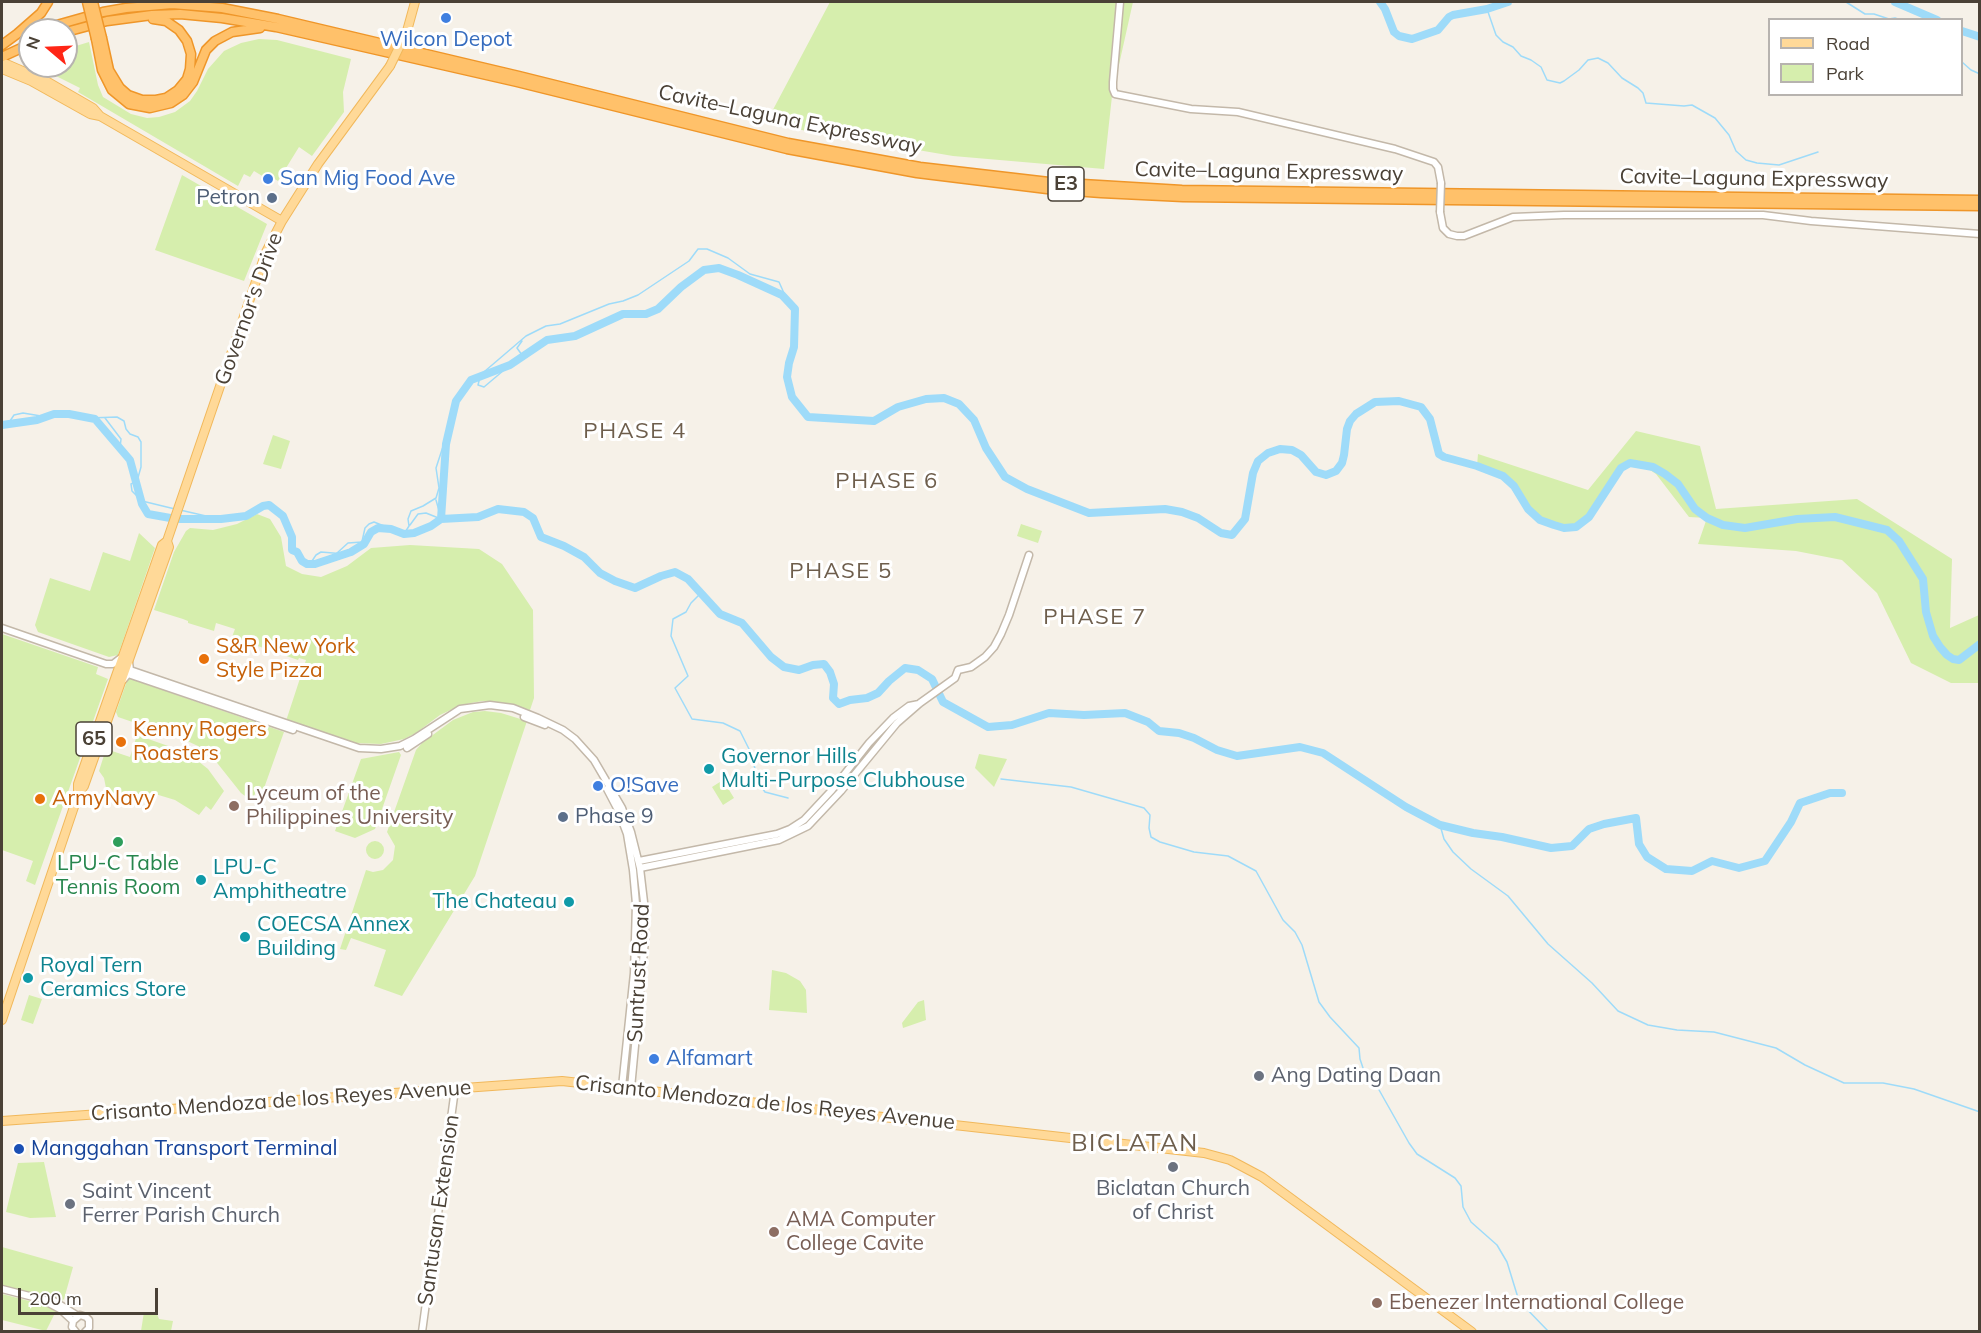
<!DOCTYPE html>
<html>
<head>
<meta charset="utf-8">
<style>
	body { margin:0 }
	#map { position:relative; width:1981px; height:1333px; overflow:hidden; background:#f6f1e8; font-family:Mulish,sans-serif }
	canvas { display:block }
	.frame { position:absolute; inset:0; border:3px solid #4a4136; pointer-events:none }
	.legend { position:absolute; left:1768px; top:18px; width:195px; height:78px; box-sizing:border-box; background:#fff; border:2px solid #b7b3af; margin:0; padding:8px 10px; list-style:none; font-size:18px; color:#4a4136 }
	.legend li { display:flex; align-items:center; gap:12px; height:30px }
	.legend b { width:30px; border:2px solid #b7b3af }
	.north { position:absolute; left:18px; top:18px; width:60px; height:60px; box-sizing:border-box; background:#fff; border:2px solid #b7b3af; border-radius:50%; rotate:289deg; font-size:16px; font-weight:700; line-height:24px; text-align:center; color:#4a4136 }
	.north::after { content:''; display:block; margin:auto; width:21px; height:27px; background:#ff2616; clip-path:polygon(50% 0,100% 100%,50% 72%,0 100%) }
	.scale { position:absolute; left:18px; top:1288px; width:140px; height:27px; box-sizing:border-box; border:3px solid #4a4136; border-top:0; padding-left:8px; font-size:18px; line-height:21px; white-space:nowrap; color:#4a4136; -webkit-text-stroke:4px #fff; paint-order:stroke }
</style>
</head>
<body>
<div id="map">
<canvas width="1981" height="1333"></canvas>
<div class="frame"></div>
<ul class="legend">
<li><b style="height:8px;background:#ffd998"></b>Road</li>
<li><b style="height:16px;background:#d6eead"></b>Park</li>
</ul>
<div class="north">N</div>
<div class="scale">200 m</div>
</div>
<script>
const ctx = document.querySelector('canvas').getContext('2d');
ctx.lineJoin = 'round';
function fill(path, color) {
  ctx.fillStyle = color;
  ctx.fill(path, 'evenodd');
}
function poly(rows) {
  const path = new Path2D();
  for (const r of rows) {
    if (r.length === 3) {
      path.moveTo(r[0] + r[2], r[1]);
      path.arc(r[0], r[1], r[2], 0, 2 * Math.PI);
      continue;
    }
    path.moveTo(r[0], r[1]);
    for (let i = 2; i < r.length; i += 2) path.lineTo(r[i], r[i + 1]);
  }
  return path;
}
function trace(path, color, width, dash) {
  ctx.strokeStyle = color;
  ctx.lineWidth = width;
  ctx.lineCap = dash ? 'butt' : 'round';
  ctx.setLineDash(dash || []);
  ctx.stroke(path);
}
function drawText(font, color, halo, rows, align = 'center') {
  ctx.font = font + ' Mulish,sans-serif';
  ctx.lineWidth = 6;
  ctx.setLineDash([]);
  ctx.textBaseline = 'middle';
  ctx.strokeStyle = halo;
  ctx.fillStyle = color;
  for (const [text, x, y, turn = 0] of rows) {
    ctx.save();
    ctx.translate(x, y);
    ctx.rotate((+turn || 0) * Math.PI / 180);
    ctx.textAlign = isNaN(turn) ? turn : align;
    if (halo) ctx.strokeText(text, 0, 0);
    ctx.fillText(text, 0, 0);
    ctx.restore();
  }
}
const green = poly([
	[830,2,1133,2,1112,96,1104,169,953,156,806,131,767,121],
	[259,39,277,40,351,59,343,92,344,112,312,156,299,147,278,181,266,174,264,177,254,171,250,177,244,174,238,186,78,92,80,88,36,66,66,66,66,49,89,42,98,85,103,97,131,114,147,118,159,117,175,112,190,101,197,91,208,69,224,51,241,43],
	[182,175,267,224,244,281,155,250],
	[1636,431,1700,446,1716,509,1857,499,1952,559,1950,628,1979,615,1979,683,1951,683,1911,663,1877,593,1842,560,1796,551,1698,544,1707,518,1689,517,1656,474,1641,464,1630,463,1621,468,1598,509,1576,527,1564,528,1540,520,1528,509,1514,486,1503,476,1477,466,1478,454,1588,490],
	[273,435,290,441,281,469,263,464],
	[257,514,270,519,281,537,286,566,302,574,321,577,347,566,371,548,410,545,479,549,502,564,533,610,534,698,530,710,507,704,483,701,471,703,459,706,440,715,416,733,404,739,381,744,354,743,286,721,306,660,299,658,298,660,232,637,235,629,216,623,214,631,188,623,188,621,183,619,154,610,174,552,186,531,190,528,213,530,237,524],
	[1021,524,1042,531,1038,543,1017,536],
	[139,533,155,548,118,655,109,657,38,632,35,625,50,578,90,591,103,552,130,561],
	[2,634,98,667,96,674,108,679,35,885,26,881,33,861,2,850],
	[128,678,284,732,263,791,257,789,252,801,241,793,214,759,198,746,185,740,118,717,116,712],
	[485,711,501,713,527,721,475,876,402,996,374,986,386,950,351,938,346,950,340,949,366,870,373,872,383,870,393,860,395,846,387,832,416,750,422,743,453,720,473,712],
	[137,735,188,753,208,769,224,791,211,810,206,806,199,815,175,800,152,793,123,795,116,799,117,801,111,799,107,793,104,778,99,771,106,749,130,757],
	[399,752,401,755,375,829,355,838,335,831,361,759],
	[979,754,1007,759,994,787,975,768],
	[723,780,734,798,723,805,712,787],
	[375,850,9],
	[772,970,786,973,800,981,806,990,807,1013,769,1010],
	[29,995,42,999,33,1024,21,1020],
	[924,1000,926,1020,903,1028,902,1023,918,1002],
	[44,1162,56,1217,30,1218,6,1212,18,1163],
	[2,1247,73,1267,64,1299,61,1302,2,1286],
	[2,1294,49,1306,56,1311,46,1331,2,1320],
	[144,1312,157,1314,159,1319,173,1321,171,1331,141,1331]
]);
const stream = poly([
	[1846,2,1865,14,1874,14,1889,19,1895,18,1901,20],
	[1487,9,1496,35,1503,42,1513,47,1521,56,1531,60,1541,67,1547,80,1560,83,1564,81,1579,70,1588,60,1598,58,1608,63,1622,78,1638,88,1643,93,1646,103,1684,106,1692,105,1715,118,1729,135,1736,151,1746,160,1757,163,1779,165,1818,152],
	[1962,62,1971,70,1980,74],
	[516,361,522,355,517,348,522,341],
	[478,377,526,336,546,326,560,324,609,304,623,301,638,295,689,261,698,249,707,249,728,258,750,274,779,282,788,302],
	[474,378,479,381,478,385,484,387,510,365],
	[89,418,117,417,124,421,126,429,130,434,138,437,141,442,141,467,137,481,131,484,132,491,142,501,175,509],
	[105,418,121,439,120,448],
	[10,421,14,415,23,413,47,417],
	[436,500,441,518],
	[180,510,219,519],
	[410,525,418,514,426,513,441,519],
	[404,534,409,526,408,519,411,511,423,506,436,498,439,488,436,468,451,422],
	[361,546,365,528,369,524,374,522,394,530],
	[337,553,348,543,362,542,367,538],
	[306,563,312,561,316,555,321,552,345,554],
	[701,593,691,603,686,612,673,619,671,636,688,676,675,688,692,719,723,723,740,731,749,749,760,785,765,792,788,798],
	[1001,779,1071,787,1144,808,1150,815,1149,828,1151,837,1160,842,1194,852,1228,856,1256,871,1283,920,1295,932,1302,945,1319,1002,1330,1017,1359,1048,1360,1059,1364,1071,1374,1081,1409,1143,1417,1154,1455,1178,1461,1186,1463,1207,1471,1222,1497,1245,1507,1262,1519,1301,1549,1332],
	[1440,825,1444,839,1453,852,1471,869,1508,896,1548,944,1592,983,1618,1011,1648,1025,1677,1030,1714,1032,1776,1048,1805,1065,1844,1083,1883,1083,1914,1089,1980,1112]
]);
const river = poly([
	[1380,2,1385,9,1394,32,1399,36,1412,39,1438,30,1449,17,1453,15,1487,9,1508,2],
	[1895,2,1937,20],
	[1962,31,1980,37],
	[2,425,37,420,54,414,69,414,95,419,130,460,142,504,148,514,176,519,221,519,246,516,263,506,269,505,283,516,292,537,292,550,297,552,302,561,307,564,315,564,351,552,364,544,371,532,378,528,391,529,404,534,414,533,431,526,441,519,446,444,456,401,471,380,510,365,547,340,575,336,623,314,646,314,658,309,681,287,704,270,719,268,738,275,782,295,795,309,794,347,789,363,787,377,792,397,808,417,874,421,898,407,926,399,944,398,959,404,974,420,986,448,1005,477,1027,489,1089,513,1165,509,1182,512,1198,518,1221,533,1232,535,1245,519,1253,473,1258,461,1268,453,1280,449,1292,450,1301,455,1316,472,1326,475,1336,471,1342,463,1344,455,1347,429,1350,421,1356,414,1375,402,1399,401,1421,407,1430,419,1439,454,1444,457,1477,466,1503,476,1514,486,1528,509,1540,520,1554,525,1564,528,1576,527,1589,517,1621,468,1630,463,1653,467,1665,474,1678,484,1695,509,1707,518,1723,525,1745,528,1797,519,1835,517,1887,530,1899,541,1923,579,1926,612,1933,636,1940,647,1947,655,1953,659,1959,660,1980,644],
	[441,519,478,517,498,509,524,512,533,518,541,537,564,546,584,557,600,573,615,581,635,588,661,576,675,572,688,579,720,614,742,623,771,657,784,667,799,670,813,665,824,664,830,672,834,684,833,698,839,704,850,700,867,698,878,693,889,681,905,668,918,670,932,679,943,702,988,727,1012,725,1049,713,1084,715,1125,713,1148,722,1159,731,1179,733,1194,738,1217,750,1237,756,1300,747,1323,753,1406,807,1440,825,1473,833,1502,837,1551,848,1572,846,1589,829,1604,824,1636,818,1639,844,1647,857,1666,869,1692,871,1712,861,1739,868,1765,861,1791,822,1800,803,1830,793,1842,793]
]);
const minor = poly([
	[1120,2,1113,82,1113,89,1115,94,1191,109,1238,112,1395,149,1434,162,1438,167,1441,183],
	[1440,212,1443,228,1449,234,1457,236,1464,236,1513,217,1564,215,1763,215,1811,221,1980,234],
	[2,628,106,664,113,664,122,657],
	[129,662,130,670,359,748,381,749,400,746,414,739,460,709,490,705,513,708,538,718,563,730,575,739,594,760,622,808,631,832,640,868,644,902,645,940,631,1088],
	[123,680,128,674,293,730],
	[524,717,545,725],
	[407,748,428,734],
	[607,789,618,810,627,834,633,870,636,904,634,973,622,1087],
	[639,861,777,834,790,829,804,820,832,790,869,743,893,718,909,706,919,704],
	[640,868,779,840,808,826,841,791,897,723,920,703,955,678,958,670,971,667,985,657,994,647,1001,634,1009,615,1029,555],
	[2,1289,45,1300,54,1301,78,1316],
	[45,1301,60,1309,73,1321],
	[76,1332,72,1327,73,1321,80,1315,86,1317,89,1320,89,1328,85,1332],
	[422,1332,455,1089]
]);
const major = poly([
	[407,31,415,2],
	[2,62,48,82,93,108,100,116],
	[2,69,31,81,90,114,100,116,282,221],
	[78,794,78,784,162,545,167,541],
	[2,1020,76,801,78,794,84,786,169,547,167,541,266,252,282,221,318,164,390,66],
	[2,1121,562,1081,1204,1153,1230,1160,1262,1177,1472,1332]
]);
const highway = poly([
	[39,30,103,12,126,8,172,4,222,8,278,19,519,76,788,143,920,167,1049,182,1182,190,1980,200],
	[66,32,107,21,152,15,180,14,222,18,276,27,517,82,787,149,917,173,1047,189,1101,193,1183,197,1980,206],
	[102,38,109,70,120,88,128,95,142,100,156,100,166,98,178,90,187,79,190,69,191,54,187,41,179,30,166,21,153,19],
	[96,39,102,70,112,90,129,104,150,108,171,103,183,95,193,82,206,50,215,41,232,32,260,28],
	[2,45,17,34,41,13,48,2],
	[2,57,30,44]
]);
const minorBridge = poly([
	[1440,212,1441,183]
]);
const majorBridge = poly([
	[390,66,407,31]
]);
const highwayBridge = poly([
	[87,2,96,39],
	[93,2,102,38]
]);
const markers = [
	[446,18,6,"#3f7fe0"],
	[268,179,6,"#3f7fe0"],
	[272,198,6,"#5c6f8a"],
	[204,659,6,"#e8710a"],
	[121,742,6,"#e8710a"],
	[709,769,6,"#0f9aa8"],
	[598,786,6,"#3f7fe0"],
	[40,799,6,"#e8710a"],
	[234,806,6,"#8d6e63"],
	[563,817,6,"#5c6f8a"],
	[118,842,6,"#2e9e5b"],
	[201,880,6,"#0f9aa8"],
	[569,902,6,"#0f9aa8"],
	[245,937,6,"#0f9aa8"],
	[28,978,6,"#0f9aa8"],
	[654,1059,6,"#3f7fe0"],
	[1259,1076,6,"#6b7280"],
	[19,1149,6,"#1a4fb4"],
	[1173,1167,6,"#6b7280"],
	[70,1204,6,"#6b7280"],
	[774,1232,6,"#8d6e63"],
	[1377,1303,6,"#8d6e63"]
];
const shields = [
	[1066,184,36],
	[94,739,36]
];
const shieldNames = [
	["E3",1066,184],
	["65",94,739]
];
const shopNames = [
	["Wilcon Depot",446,40,"center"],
	["San Mig Food Ave",280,179],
	["O!Save",610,786],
	["Alfamart",666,1059]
];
const streetNames = [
	["Cavite–Laguna Expressway",790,120,12],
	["Cavite–Laguna Expressway",1269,172,1],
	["Cavite–Laguna Expressway",1754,179,1],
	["Governor's Drive",249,309,-70],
	["Suntrust Road",639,973,-87],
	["Crisanto Mendoza de los Reyes Avenue",281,1101,-4],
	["Crisanto Mendoza de los Reyes Avenue",765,1103,6],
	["Santusan Extension",439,1210,-82]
];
const serviceNames = [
	["Petron",260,198],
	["Phase 9",575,817,"left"]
];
const foodNames = [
	["S&R New York",216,647],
	["Style Pizza",216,671],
	["Kenny Rogers",133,730],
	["Roasters",133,754],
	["ArmyNavy",52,799]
];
const cultureNames = [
	["Governor Hills",721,757],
	["Multi-Purpose Clubhouse",721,781],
	["LPU-C",213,868],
	["Amphitheatre",213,892],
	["The Chateau",557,902,"right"],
	["COECSA Annex",257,925],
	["Building",257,949],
	["Royal Tern",40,966],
	["Ceramics Store",40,990]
];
const educationNames = [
	["Lyceum of the",246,794],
	["Philippines University",246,818],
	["AMA Computer",786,1220],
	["College Cavite",786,1244],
	["Ebenezer International College",1389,1303]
];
const leisureNames = [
	["LPU-C Table",118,864],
	["Tennis Room",118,888]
];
const worshipNames = [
	["Ang Dating Daan",1271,1076],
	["Biclatan Church",1173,1189,"center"],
	["of Christ",1173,1213,"center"],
	["Saint Vincent",82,1192],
	["Ferrer Parish Church",82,1216]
];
const transitNames = [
	["Manggahan Transport Terminal",31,1149]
];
const neighbourhoodNames = [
	["PHASE 4",635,431],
	["PHASE 6",887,481],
	["PHASE 5",841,571],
	["PHASE 7",1095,617]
];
const quarterNames = [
	["BICLATAN",1135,1144]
];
fill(green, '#d6eead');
trace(stream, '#9edbf9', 1.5);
trace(river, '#9edbf9', 8);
trace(minor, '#c3b8a9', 9);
trace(major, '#f1b85b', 10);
trace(highway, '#ef9629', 11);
trace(minor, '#fff', 6);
trace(major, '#ffd998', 8);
trace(highway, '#ffc16a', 8);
trace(minorBridge, '#c3b8a9', 9, []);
trace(majorBridge, '#f1b85b', 10, []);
trace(highwayBridge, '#ef9629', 11, []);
trace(minorBridge, '#fff', 6);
trace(majorBridge, '#ffd998', 8);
trace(highwayBridge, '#ffc16a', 8);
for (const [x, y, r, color] of markers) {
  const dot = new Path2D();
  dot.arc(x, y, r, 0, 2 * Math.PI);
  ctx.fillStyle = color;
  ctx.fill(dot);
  trace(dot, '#fff', 2);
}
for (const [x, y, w] of shields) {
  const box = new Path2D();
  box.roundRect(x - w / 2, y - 17, w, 34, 4.5);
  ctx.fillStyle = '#fff';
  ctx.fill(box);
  trace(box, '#4a4136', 1.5);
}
drawText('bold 20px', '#4a4136', null, shieldNames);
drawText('21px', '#366cbe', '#fff', shopNames, 'left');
drawText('21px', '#4a4136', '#fff', streetNames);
drawText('21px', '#4e5e75', '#fff', serviceNames, 'right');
drawText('21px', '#c56008', '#fff', foodNames, 'left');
drawText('21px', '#0d838f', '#fff', cultureNames, 'left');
drawText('21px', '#785e54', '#fff', educationNames, 'left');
drawText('21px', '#27864d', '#fff', leisureNames);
drawText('21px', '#5b616d', '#fff', worshipNames, 'left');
drawText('21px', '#164399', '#fff', transitNames, 'left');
ctx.letterSpacing = '1.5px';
drawText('22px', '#6e5e4c', '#fff', neighbourhoodNames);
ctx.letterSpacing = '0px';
ctx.letterSpacing = '1.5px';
drawText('24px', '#6e5e4c', '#fff', quarterNames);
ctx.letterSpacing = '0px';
</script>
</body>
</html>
